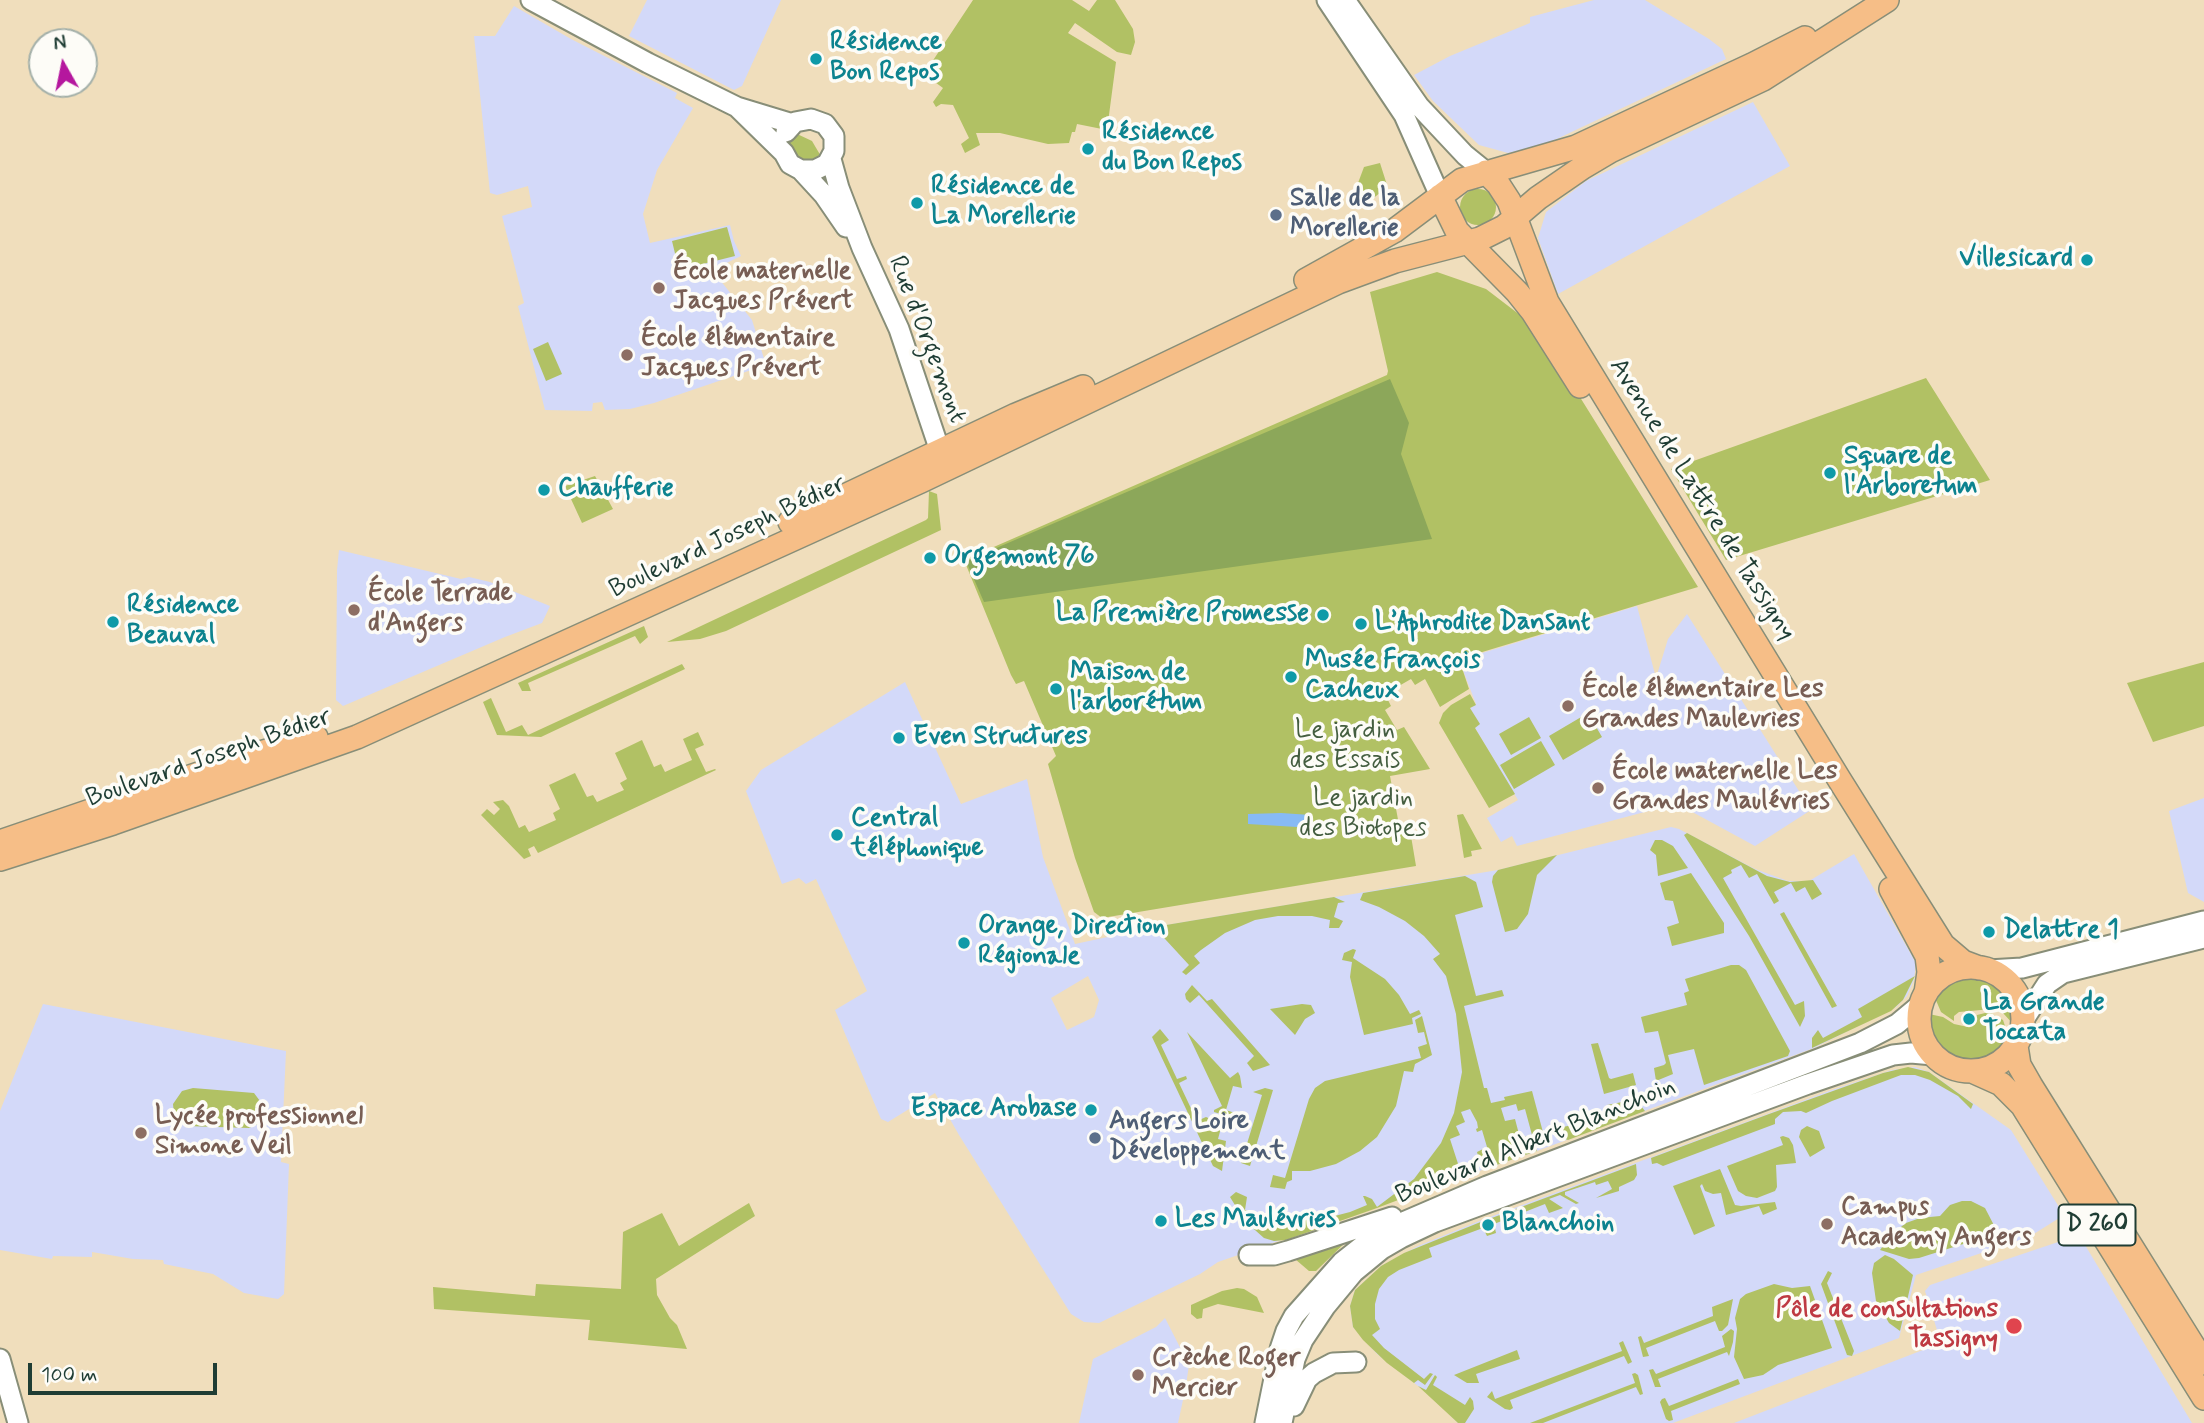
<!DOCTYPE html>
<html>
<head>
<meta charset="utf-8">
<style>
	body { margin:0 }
	#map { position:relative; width:2204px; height:1423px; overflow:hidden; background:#f0debc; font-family:Mynerve,sans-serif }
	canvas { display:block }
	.north { position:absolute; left:28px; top:28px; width:70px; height:70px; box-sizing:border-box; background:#fdfcf7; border:2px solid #a4b0a9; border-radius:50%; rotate:351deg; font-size:19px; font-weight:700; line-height:28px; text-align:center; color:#1f3d34 }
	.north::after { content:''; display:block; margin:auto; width:24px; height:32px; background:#b5179e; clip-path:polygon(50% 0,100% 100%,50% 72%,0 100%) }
	.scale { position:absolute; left:28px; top:1363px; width:189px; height:32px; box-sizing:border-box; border:4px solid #1f3d34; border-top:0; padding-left:9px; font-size:21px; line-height:24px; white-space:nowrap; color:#1f3d34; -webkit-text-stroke:5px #fdfcf7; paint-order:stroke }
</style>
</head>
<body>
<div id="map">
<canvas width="2204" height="1423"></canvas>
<div class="north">N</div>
<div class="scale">100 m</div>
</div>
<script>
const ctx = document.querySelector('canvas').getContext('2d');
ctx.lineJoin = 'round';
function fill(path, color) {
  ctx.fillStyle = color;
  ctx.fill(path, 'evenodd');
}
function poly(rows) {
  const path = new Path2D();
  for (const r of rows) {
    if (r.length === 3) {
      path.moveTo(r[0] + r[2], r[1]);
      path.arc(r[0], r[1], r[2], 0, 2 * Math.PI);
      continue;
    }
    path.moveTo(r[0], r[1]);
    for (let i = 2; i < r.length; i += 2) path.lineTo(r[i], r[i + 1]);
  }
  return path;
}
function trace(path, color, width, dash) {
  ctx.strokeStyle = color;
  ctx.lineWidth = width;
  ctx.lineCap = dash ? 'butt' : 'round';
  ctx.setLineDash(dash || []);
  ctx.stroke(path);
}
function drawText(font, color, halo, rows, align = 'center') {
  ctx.font = font + ' Mynerve,sans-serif';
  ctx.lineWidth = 7;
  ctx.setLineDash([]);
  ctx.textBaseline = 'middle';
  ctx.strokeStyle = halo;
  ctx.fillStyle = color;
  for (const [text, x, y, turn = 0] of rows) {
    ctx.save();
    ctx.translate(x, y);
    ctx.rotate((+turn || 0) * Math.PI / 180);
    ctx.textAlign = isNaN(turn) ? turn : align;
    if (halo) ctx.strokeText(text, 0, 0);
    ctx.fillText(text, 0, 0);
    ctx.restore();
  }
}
const built = poly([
	[647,0,781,0,742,86,734,90,629,36],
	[1594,0,1645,0,1709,39,1722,49,1726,59,1544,145,1508,153,1479,145,1433,101,1414,75,1450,56,1530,23,1530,17],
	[514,6,571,39,677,93,675,98,693,108,657,170,643,214,650,243,730,225,734,241,741,256,712,270,752,320,766,365,654,403,630,409,605,410,602,402,593,403,592,411,545,410,518,306,524,303,502,216,532,207,528,186,497,195,490,193,474,36,495,36],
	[1753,102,1790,166,1558,294,1538,238,1546,212,1586,181],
	[339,550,461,579,469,577,490,582,550,606,542,623,505,637,343,706,336,700,337,570],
	[1637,606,1656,678,1668,639,1687,614,1811,810,1755,846,1685,808,1686,801,1517,846,1512,836,1501,842,1487,818,1518,800,1475,728,1470,708,1476,704,1459,660],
	[905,682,961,804,1027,779,1043,857,1075,944,1154,927,1498,870,1671,827,1679,829,1755,869,1788,881,1809,881,1854,854,1916,963,1914,980,1907,996,1896,1007,1814,1048,1537,1151,1218,1262,1200,1274,1099,1323,1084,1322,1071,1314,959,1135,935,1093,888,1122,881,1119,835,1010,867,991,816,879,806,884,799,878,782,884,746,791,761,770],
	[1088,976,1099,1000,1094,1017,1067,1030,1051,998],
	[2204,798,2204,902,2188,893,2169,811],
	[43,1004,286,1051,281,1162,289,1164,284,1294,278,1299,244,1293,213,1274,164,1264,163,1260,133,1259,92,1252,92,1257,53,1256,52,1259,0,1250,0,1111],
	[1915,1067,1929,1072,2011,1130,2064,1215,2029,1237,1916,1275,1899,1338,1673,1423,1458,1423,1431,1396,1377,1354,1353,1327,1350,1306,1355,1290,1381,1266,1418,1246,1482,1220,1832,1090,1892,1070],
	[2079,1235,2192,1423,1734,1423,1941,1343,1925,1291,1930,1285],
	[1165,1318,1189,1365,1186,1385,1182,1391,1183,1400,1178,1423,1079,1423,1093,1359,1156,1327]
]);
const green = poly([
	[973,0,1072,0,1089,11,1097,0,1115,0,1133,29,1135,42,1131,55,1117,52,1075,23,1068,33,1116,62,1107,130,1077,124,1075,132,1072,132,1069,143,1048,144,1000,133,976,133,980,145,965,153,961,144,969,138,953,105,941,104,936,107,933,102,943,88,924,74],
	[795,133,812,141,822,158,802,166,786,145,788,138],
	[1380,163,1387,185,1385,189,1367,203,1358,183,1364,167],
	[1478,207,18],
	[727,227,735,256,679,270,672,241],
	[1437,272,1486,289,1537,328,1698,587,1459,659,1469,689,1440,707,1425,679,1415,685,1411,679,1385,694,1391,706,1385,710,1397,730,1404,727,1430,769,1390,776,1399,825,1409,824,1416,866,1102,918,1094,912,1075,858,1048,764,1056,756,1024,681,1016,684,1011,675,964,560,1387,375,1388,371,1370,292],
	[548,342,562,374,546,381,533,349],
	[1926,378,1990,480,1726,560,1671,469],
	[595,476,613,509,582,523,565,486],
	[929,491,937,494,941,530,726,631,700,639,667,642,926,520,928,518],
	[644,626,648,637,640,644,635,636,528,683,531,691,522,691,518,683],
	[2204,662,2204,726,2153,742,2127,683],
	[682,664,685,669,541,737,497,735,483,702,491,698,506,732,522,725,528,735],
	[1470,694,1476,705,1470,708,1480,724,1475,728,1515,794,1489,808,1439,723,1443,713,1451,705],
	[1588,713,1602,737,1563,760,1549,736],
	[1529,717,1541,738,1511,755,1499,734],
	[698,732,704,745,695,749,706,772,715,769,716,770,538,853,534,846,528,849,531,856,524,859,481,815,487,809,494,815,500,809,493,802,503,800,509,806,519,828,525,825,529,832,556,820,553,813,560,809,549,785,575,773,587,797,593,795,597,802,624,790,620,783,627,779,615,753,642,740,654,767,661,764,665,772,692,760,683,739],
	[1541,741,1555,765,1514,789,1500,765],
	[1463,814,1482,849,1471,851,1472,856,1464,858,1457,815],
	[1687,833,1767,876,1790,882,1813,880,1822,894,1812,900,1805,887,1796,892,1791,883,1774,892,1779,901,1774,904,1757,874,1749,878,1741,865,1731,870,1732,873,1723,878,1795,1005,1804,1001,1805,1016,1800,1027,1749,936,1684,835],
	[1655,840,1662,840,1673,846,1688,868,1658,876,1656,855,1650,850],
	[1557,855,1537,875,1528,914,1517,929,1505,932,1492,882,1493,876,1498,870],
	[1691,873,1724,923,1724,933,1672,946,1667,927,1679,923,1673,901,1665,900,1660,883],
	[1465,876,1476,882,1483,907,1455,915,1476,996,1502,990,1504,996,1464,1006,1484,1088,1487,1088,1491,1103,1505,1100,1504,1097,1532,1091,1544,1136,1534,1139,1537,1151,1482,1170,1477,1152,1487,1147,1482,1130,1477,1132,1476,1129,1478,1128,1477,1122,1470,1109,1461,1112,1465,1122,1456,1126,1460,1135,1450,1139,1462,1176,1377,1208,1286,1240,1274,1241,1264,1238,1247,1223,1238,1210,1230,1197,1236,1192,1247,1197,1245,1210,1267,1217,1290,1220,1323,1219,1350,1212,1367,1205,1363,1196,1365,1196,1372,1199,1377,1207,1414,1179,1441,1143,1454,1113,1462,1072,1456,1014,1446,976,1433,959,1440,954,1424,936,1405,921,1379,907,1360,900,1363,893],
	[1516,1104,1518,1111,1525,1109,1532,1135,1520,1138,1515,1119,1505,1121,1501,1108],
	[1334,897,1345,902,1338,903,1334,917,1343,921,1339,928,1329,928,1330,920,1312,916,1278,916,1255,920,1225,933,1201,950,1194,956,1200,963,1186,975,1182,972,1189,965,1154,927],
	[1784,912,1837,1006,1832,1008,1780,914],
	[1353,949,1356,950,1353,958,1385,979,1399,995,1410,1014,1419,1010,1421,1014,1412,1018,1413,1024,1364,1035,1350,977,1352,962,1342,960,1344,953],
	[1731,965,1739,965,1746,970,1790,1051,1788,1056,1704,1085,1694,1049,1668,1055,1673,1074,1656,1081,1654,1068,1664,1065,1666,1063,1658,1031,1645,1033,1641,1017,1687,1005,1684,993,1689,991,1685,979],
	[1915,976,1903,1000,1891,1011,1812,1048,1812,1038,1818,1030,1823,1038,1862,1017,1858,1009],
	[1970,976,1992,982,2003,991,2011,1005,2013,1024,2003,1013,1992,1009,1959,1012,1954,1016,1954,1021,1941,1012,1935,998,1940,991,1956,979],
	[1192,985,1207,1001,1212,999,1270,1065,1253,1071,1247,1063,1254,1056,1199,995,1190,1003,1186,999,1185,994],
	[1302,1004,1311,1005,1315,1013,1305,1019,1295,1035,1270,1009],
	[1989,1012,2003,1020,2009,1038,1999,1052,1988,1059,1973,1063,1957,1061,1944,1053,1931,1035,1929,1014,1943,1017,1954,1024,1968,1027,1977,1015],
	[1422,1016,1432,1055,1415,1064,1413,1072,1404,1071,1396,1106,1377,1137,1360,1151,1336,1164,1310,1171,1292,1171,1292,1180,1287,1182,1285,1189,1270,1187,1273,1175,1285,1178,1309,1099,1315,1088,1325,1081,1421,1058,1418,1047,1427,1044,1424,1032,1418,1033,1415,1020],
	[1160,1029,1169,1040,1161,1045,1177,1079,1186,1076,1187,1079,1179,1083,1197,1121,1206,1117,1222,1124,1218,1139,1226,1141,1222,1171,1213,1166,1152,1037],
	[1187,1032,1230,1078,1238,1072,1240,1076,1242,1088,1233,1086,1226,1110,1235,1113,1234,1118,1214,1112,1214,1110,1222,1106],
	[1598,1043,1609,1078,1611,1079,1633,1073,1636,1085,1604,1094,1591,1044],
	[1908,1067,1929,1072,1973,1104,1971,1109,1958,1096,1930,1080,1915,1075,1901,1075,1832,1101,1806,1113,1801,1111,1783,1112,1775,1119,1775,1124,1663,1166,1657,1163,1652,1164,1651,1158,1769,1114,1883,1073],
	[193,1088,254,1093,263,1105,263,1115,258,1124,249,1128,186,1126,174,1115,173,1104,182,1091],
	[1265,1088,1273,1090,1250,1166,1241,1163,1262,1095,1253,1092],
	[1627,1101,1641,1106,1645,1111,1568,1140,1562,1138,1559,1128,1609,1116,1607,1105],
	[1807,1126,1819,1131,1825,1148,1810,1157,1799,1137,1801,1130],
	[1783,1136,1789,1138,1793,1145,1796,1163,1776,1165,1777,1187,1775,1191,1757,1198,1746,1196,1738,1191,1727,1166,1783,1145,1780,1137],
	[1636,1164,1637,1175,1634,1180,1619,1187,1619,1191,1596,1198,1612,1189,1608,1181,1596,1185,1595,1182,1565,1192,1565,1195,1579,1203,1576,1204,1560,1195,1549,1199,1563,1208,1549,1213,1545,1204,1494,1224,1496,1233,1487,1236,1483,1228,1429,1248,1432,1257,1399,1270,1388,1277,1379,1289,1375,1304,1375,1319,1380,1329,1372,1335,1384,1348,1424,1379,1430,1373,1433,1374,1425,1385,1418,1380,1414,1383,1387,1363,1363,1340,1353,1327,1350,1306,1355,1290,1381,1266,1404,1253,1483,1221,1486,1231,1492,1229,1489,1219],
	[1720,1169,1735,1205,1741,1206,1775,1202,1777,1209,1763,1215,1759,1206,1726,1215,1721,1193,1713,1194,1705,1191,1702,1184,1700,1186,1715,1226,1694,1235,1673,1186],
	[1962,1201,1971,1201,1985,1208,1998,1233,1919,1258,1909,1259,1880,1250,1892,1234,1906,1223,1920,1218,1940,1216,1950,1205],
	[749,1203,755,1216,656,1279,657,1295,670,1318,677,1325,687,1349,588,1340,590,1320,434,1309,433,1287,535,1296,536,1284,621,1289,623,1232,662,1213,679,1246],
	[1351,1237,1316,1271,1309,1271,1295,1259],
	[1885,1255,1894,1259,1913,1275,1900,1331,1889,1323,1876,1301,1872,1273,1874,1263],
	[1828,1271,1832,1273,1827,1283,1854,1351,1852,1356,1847,1355,1821,1284],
	[1774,1284,1792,1288,1810,1286,1832,1348,1778,1365,1763,1375,1744,1379,1734,1357,1737,1329,1735,1318,1740,1299,1746,1294],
	[1237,1288,1244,1289,1257,1297,1264,1313,1218,1304,1203,1309,1202,1318,1197,1319,1191,1314,1191,1305,1222,1291],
	[1733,1299,1728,1325,1722,1331,1719,1331,1715,1321,1646,1348,1649,1356,1643,1357,1638,1337,1641,1336,1644,1343,1713,1316,1712,1307],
	[1731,1329,1734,1331,1733,1342,1729,1356,1727,1352,1658,1379,1661,1387,1655,1387,1649,1370,1653,1369,1656,1374,1725,1347,1722,1336],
	[1623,1341,1632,1362,1628,1364,1624,1356,1523,1395,1510,1400,1513,1408,1510,1410,1505,1409,1487,1397,1492,1391,1495,1399,1622,1351,1619,1343],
	[1517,1350,1520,1359,1476,1374,1479,1383,1467,1383,1454,1375],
	[1635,1373,1638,1375,1643,1394,1640,1395,1636,1387,1543,1423,1530,1423,1635,1383,1632,1374],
	[1435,1375,1437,1377,1433,1385,1465,1405,1470,1397,1473,1401,1474,1409,1465,1423,1458,1423,1418,1386,1426,1390],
	[1738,1379,1740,1384,1671,1411,1673,1420,1669,1421,1666,1419,1660,1402,1662,1399,1665,1398,1669,1406]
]);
const forest = poly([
	[1390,379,1409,423,1401,454,1432,539,984,602,966,561]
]);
const water = poly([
	[1281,813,1311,815,1311,813,1313,828,1248,824,1248,814]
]);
const minor = poly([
	[531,0,648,63,737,107,793,124],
	[1327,0,1404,115,1440,196],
	[1345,0,1419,106,1465,155,1486,172],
	[737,107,784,153,790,164,801,170,824,195,846,227],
	[786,132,795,122,811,119,825,124,834,136,834,151,827,164,815,170,801,170],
	[831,159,839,188,862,248,899,329,940,451],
	[1988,970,2022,968,2204,921],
	[2023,1021,2047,984,2063,973,2204,938],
	[1249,1255,1274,1255,1288,1251,1392,1217],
	[0,1359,18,1423],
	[1294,1406,1307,1379,1314,1373,1333,1363,1356,1362],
	[1265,1423,1280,1349,1286,1331,1294,1316,1342,1262,1380,1232,1487,1186,1860,1043,1897,1024,1921,1004],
	[1282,1423,1295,1359,1303,1340,1325,1307,1354,1272,1382,1249,1401,1238,1435,1222,1808,1084,1893,1055,1911,1053,1933,1055]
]);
const major = poly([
	[1486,172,1498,184,1509,201,1547,302,1839,779,1943,945,1963,962,1979,968],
	[1440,196,1457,231,1517,292,1533,312,1580,386],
	[1306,280,1394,231,1462,180,1576,147,1752,65,1805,38],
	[790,522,1016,415,1083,387],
	[0,842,260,753,316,737],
	[0,859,113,823,357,737,921,481,1338,282,1395,261,1480,239,1504,227,1538,198,1583,167,1610,151,1763,79,1887,0],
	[1891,889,1927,956,1929,972,1926,993],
	[1971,1019,52],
	[2016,1046,2019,1065,2031,1086,2204,1363],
	[1972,1071,2001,1084,2022,1105,2204,1398]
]);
const markers = [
	[816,59,7,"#0f9aa8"],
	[1088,149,7,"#0f9aa8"],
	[917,203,7,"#0f9aa8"],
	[1276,215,7,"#5c6f8a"],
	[2087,260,7,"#0f9aa8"],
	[659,288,7,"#8d6e63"],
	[627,355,7,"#8d6e63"],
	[1830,473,7,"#0f9aa8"],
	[544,490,7,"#0f9aa8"],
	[930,558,7,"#0f9aa8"],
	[354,610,7,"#8d6e63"],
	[1323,615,7,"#0f9aa8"],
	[113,622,7,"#0f9aa8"],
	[1361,624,7,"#0f9aa8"],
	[1291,677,7,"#0f9aa8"],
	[1056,689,7,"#0f9aa8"],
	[1568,706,7,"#8d6e63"],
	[899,738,7,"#0f9aa8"],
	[1598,788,7,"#8d6e63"],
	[837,835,7,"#0f9aa8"],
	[1989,932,7,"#0f9aa8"],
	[964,943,7,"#0f9aa8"],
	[1969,1019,7,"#0f9aa8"],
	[1091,1110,7,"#0f9aa8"],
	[141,1133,7,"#8d6e63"],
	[1095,1138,7,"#5c6f8a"],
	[1161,1221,7,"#0f9aa8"],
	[1827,1224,7,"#8d6e63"],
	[1488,1225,7,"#0f9aa8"],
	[2014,1326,9,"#e0444e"],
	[1138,1375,7,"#8d6e63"]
];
const shields = [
	[2097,1225,77]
];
const shieldNames = [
	["D 260",2097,1225]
];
const cultureNames = [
	["Résidence",830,44],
	["Bon Repos",830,74],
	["Résidence",1102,134],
	["du Bon Repos",1102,164],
	["Résidence de",931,188],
	["La Morellerie",931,218],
	["Villesicard",2073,260,"right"],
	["Square de",1844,458],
	["l'Arboretum",1844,488],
	["Chaufferie",558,490],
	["Orgemont 76",944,558],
	["Résidence",127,607],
	["Beauval",127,637],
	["La Première Promesse",1309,615,"right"],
	["L’Aphrodite Dansant",1375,624],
	["Musée François",1305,662],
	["Cacheux",1305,692],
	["Maison de",1070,674],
	["l'arborétum",1070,704],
	["Even Structures",913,738],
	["Central",851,820],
	["téléphonique",851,850],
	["Orange, Direction",978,928],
	["Régionale",978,958],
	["Delattre 1",2003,932],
	["La Grande",1983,1004],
	["Toccata",1983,1034],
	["Espace Arobase",1077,1110,"right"],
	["Les Maulévries",1175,1221],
	["Blanchoin",1502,1225]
];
const serviceNames = [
	["Salle de la",1290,200],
	["Morellerie",1290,230],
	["Angers Loire",1109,1123],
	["Développement",1109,1153]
];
const educationNames = [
	["École maternelle",673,273],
	["Jacques Prévert",673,303],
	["École élémentaire",641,340],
	["Jacques Prévert",641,370],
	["École Terrade",368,595],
	["d'Angers",368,625],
	["École élémentaire Les",1582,691],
	["Grandes Maulevries",1582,721],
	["École maternelle Les",1612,773],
	["Grandes Maulévries",1612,803],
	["Lycée professionnel",155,1118],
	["Simone Veil",155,1148],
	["Campus",1841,1209],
	["Academy Angers",1841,1239],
	["Crèche Roger",1152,1360],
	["Mercier",1152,1390]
];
const streetNames = [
	["Rue d'Orgemont",926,340,69],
	["Avenue de Lattre de Tassigny",1701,500,58],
	["Boulevard Joseph Bédier",728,538,-25],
	["Boulevard Joseph Bédier",209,759,-19],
	["Boulevard Albert Blanchoin",1536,1142,-22]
];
const parkNames = [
	["Le jardin",1345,732],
	["des Essais",1345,762],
	["Le jardin",1363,800],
	["des Biotopes",1363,830]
];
const healthNames = [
	["Pôle de consultations",1998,1311],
	["Tassigny",1998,1341]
];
fill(built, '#d3d9f9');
fill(green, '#b1c164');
fill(forest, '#8ca75a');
fill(water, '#87baf5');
trace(minor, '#888e78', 23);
trace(major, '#888e78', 26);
trace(minor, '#fff', 19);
trace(major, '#f6be87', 23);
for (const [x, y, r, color] of markers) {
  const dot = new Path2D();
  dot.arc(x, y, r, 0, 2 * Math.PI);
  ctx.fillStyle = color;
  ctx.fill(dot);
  trace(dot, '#fdfcf7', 2.5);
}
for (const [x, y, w] of shields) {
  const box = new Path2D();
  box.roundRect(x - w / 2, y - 20.5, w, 41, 5);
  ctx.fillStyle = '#fdfcf7';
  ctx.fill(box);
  trace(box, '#1f3d34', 2);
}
drawText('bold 24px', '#1f3d34', null, shieldNames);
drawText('bold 26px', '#0d838f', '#fdfcf7', cultureNames, 'left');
drawText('bold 26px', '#4e5e75', '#fdfcf7', serviceNames, 'left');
drawText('bold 26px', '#785e54', '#fdfcf7', educationNames, 'left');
drawText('26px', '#1f3d34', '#fdfcf7', streetNames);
drawText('26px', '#445e40', '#fdfcf7', parkNames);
drawText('bold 26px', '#be3a42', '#fdfcf7', healthNames, 'right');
</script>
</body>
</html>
